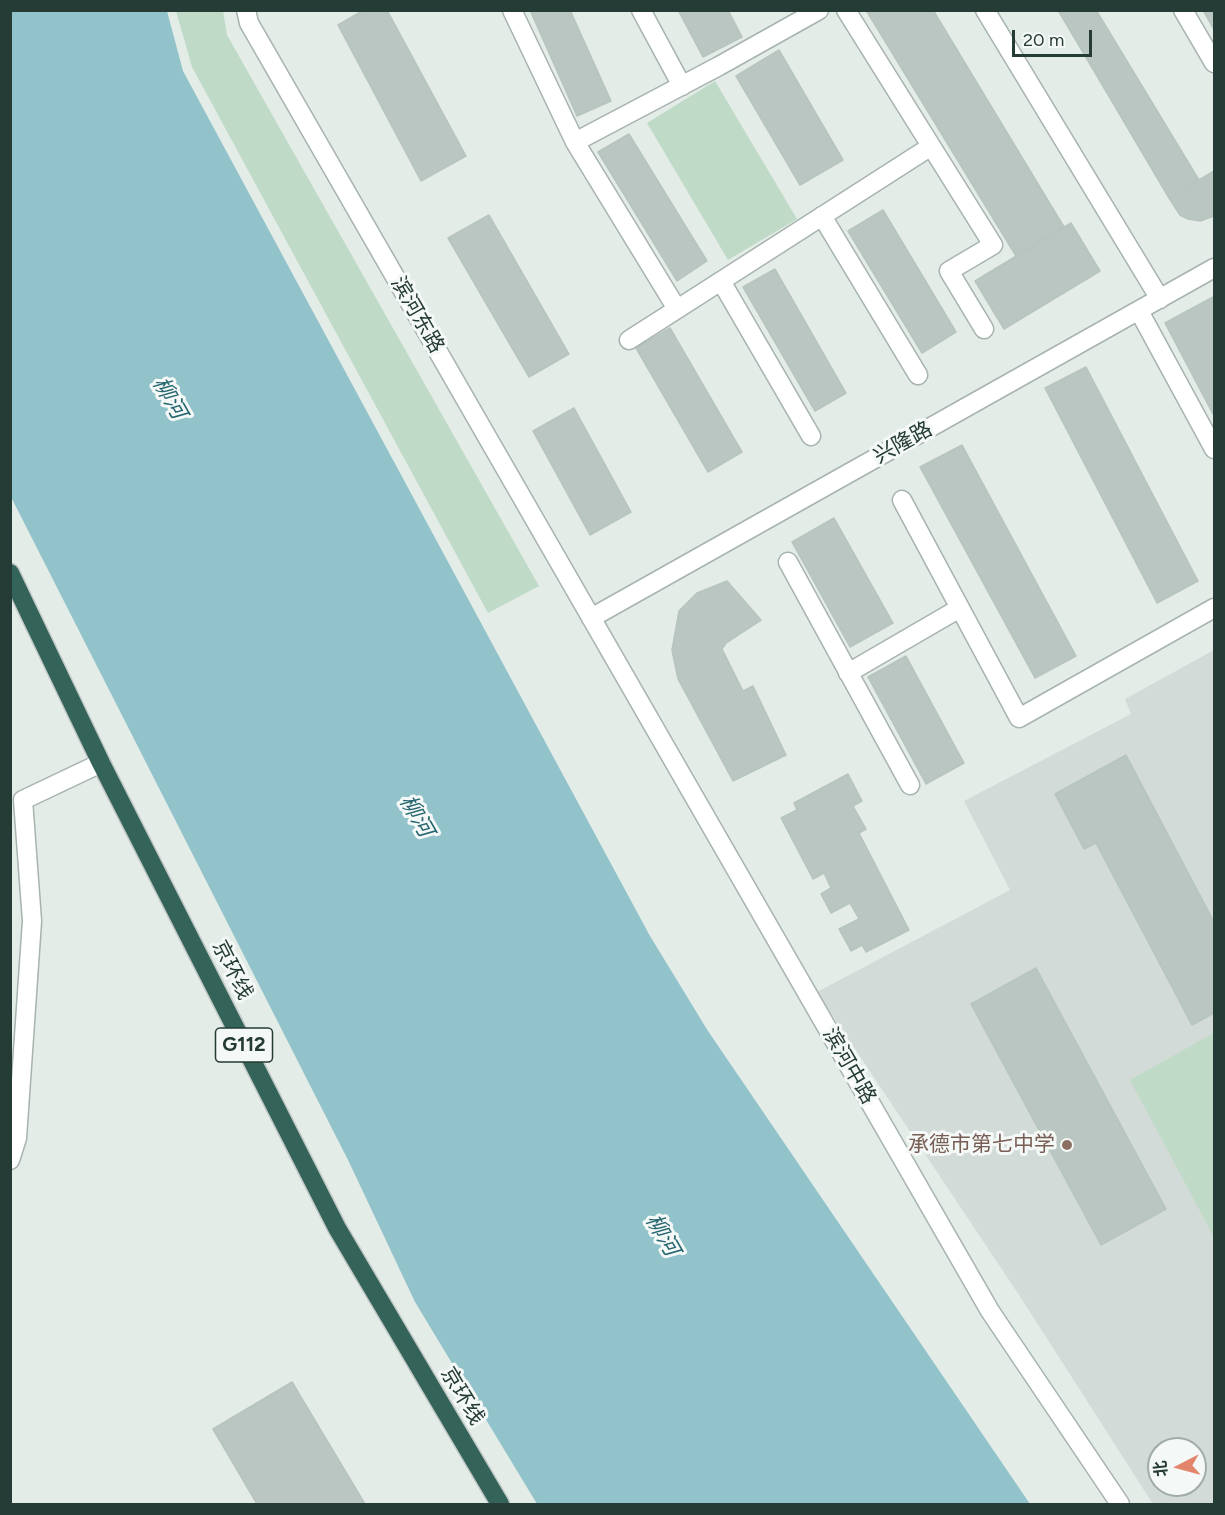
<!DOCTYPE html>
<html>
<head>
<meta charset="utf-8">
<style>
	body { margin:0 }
	#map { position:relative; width:1225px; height:1515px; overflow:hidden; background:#e4ece8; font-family:Figtree,"Noto Sans SC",sans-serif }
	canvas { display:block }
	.frame { position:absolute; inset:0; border:12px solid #253b35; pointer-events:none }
	.north { position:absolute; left:1147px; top:1437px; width:60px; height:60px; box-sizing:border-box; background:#f4f8f6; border:2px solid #a1aca9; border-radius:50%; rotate:264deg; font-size:16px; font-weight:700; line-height:24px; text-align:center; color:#253b35 }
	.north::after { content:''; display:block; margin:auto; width:21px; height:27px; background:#e2856c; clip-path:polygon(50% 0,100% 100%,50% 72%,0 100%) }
	.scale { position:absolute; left:1012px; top:30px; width:80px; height:27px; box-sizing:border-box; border:3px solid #253b35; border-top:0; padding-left:8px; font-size:18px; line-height:21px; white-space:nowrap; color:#253b35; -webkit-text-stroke:4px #f4f8f6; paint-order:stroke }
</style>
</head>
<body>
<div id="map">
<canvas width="1225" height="1515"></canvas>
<div class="frame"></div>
<div class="north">北</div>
<div class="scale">20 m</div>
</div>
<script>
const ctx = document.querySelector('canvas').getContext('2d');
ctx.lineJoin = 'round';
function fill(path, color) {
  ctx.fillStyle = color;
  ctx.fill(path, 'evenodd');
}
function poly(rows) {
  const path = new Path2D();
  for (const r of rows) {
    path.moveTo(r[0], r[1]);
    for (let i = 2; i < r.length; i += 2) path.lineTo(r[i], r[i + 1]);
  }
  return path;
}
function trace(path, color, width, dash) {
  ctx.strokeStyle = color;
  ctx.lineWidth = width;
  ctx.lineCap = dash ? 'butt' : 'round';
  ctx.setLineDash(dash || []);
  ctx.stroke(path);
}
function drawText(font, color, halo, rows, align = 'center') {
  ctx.font = font + ' Figtree,"Noto Sans SC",sans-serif';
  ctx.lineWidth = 6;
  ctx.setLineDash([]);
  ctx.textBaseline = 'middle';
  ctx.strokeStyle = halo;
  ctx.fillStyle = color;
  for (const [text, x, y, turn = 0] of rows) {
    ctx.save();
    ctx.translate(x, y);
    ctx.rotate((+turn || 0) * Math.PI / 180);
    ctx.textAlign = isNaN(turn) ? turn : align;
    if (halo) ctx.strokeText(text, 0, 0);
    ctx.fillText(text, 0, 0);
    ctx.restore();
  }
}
const built = poly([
	[1214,650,1214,1504,1153,1504,1021,1298,817,992,1010,890,964,801,1131,714,1125,699],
	[1159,1449,1195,1449,1195,1485,1159,1485]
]);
const green = poly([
	[176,11,223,11,227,35,539,586,488,613,192,67],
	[715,81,797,219,728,260,647,123],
	[1214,1033,1214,1237,1130,1080]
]);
const water = poly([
	[11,10,167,11,183,71,650,936,708,1031,1030,1504,537,1504,415,1302,349,1162,11,497]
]);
const building = poly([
	[364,10,387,10,466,156,421,181,338,25,364,10],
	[530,10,570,10,611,101,577,116,530,10],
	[678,10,728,10,742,37,703,57,678,10],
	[866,10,933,10,1064,227,1016,256,866,10],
	[1058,10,1096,10,1199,180,1169,198,1058,10],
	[1203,10,1214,10,1214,30,1203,10],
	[779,50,843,160,800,185,736,76,779,50],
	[629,134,707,261,677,281,598,152,629,134],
	[1214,171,1214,216,1200,221,1188,219,1180,215,1169,198,1214,171],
	[883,210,956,332,922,353,848,231,883,210],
	[489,215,569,354,529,377,448,238,489,215],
	[1071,223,1100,271,1004,329,975,281,1071,223],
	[775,269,846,393,815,411,743,287,775,269],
	[1213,297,1214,300,1214,416,1165,323,1213,297],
	[670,328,742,452,708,472,636,348,670,328],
	[1086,367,1198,581,1157,603,1045,388,1086,367],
	[574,408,631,512,590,535,533,431,574,408],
	[962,445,1076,656,1035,678,920,467,962,445],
	[834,518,893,623,850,647,792,542,834,518],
	[727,581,761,620,726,643,722,649,743,691,753,686,786,755,733,781,678,679,672,650,679,611,697,593,727,581],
	[906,656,964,763,926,784,868,677,906,656],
	[1126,755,1214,922,1214,1013,1192,1025,1096,843,1084,849,1055,794,1126,755],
	[848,774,862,801,853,806,866,829,859,833,909,930,866,952,862,945,851,951,839,929,859,919,850,903,831,913,821,894,831,888,824,873,813,879,781,818,797,810,794,803,848,774],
	[1036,968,1166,1209,1101,1245,971,1004,1036,968],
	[292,1382,365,1504,257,1504,213,1429,292,1382]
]);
const street = poly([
	[246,10,249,23,990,1311,1120,1504],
	[512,10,575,142],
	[641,10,682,86],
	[846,10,993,245,949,271,984,329],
	[985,10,1160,299],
	[1183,10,1214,63],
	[822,216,918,375],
	[721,281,811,436],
	[677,309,575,142,719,66,819,10],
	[1139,311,1214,449],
	[629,340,930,147],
	[902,500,1019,718,1214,608],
	[788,562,910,785],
	[591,618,1214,268],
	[848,673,960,608],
	[10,1160,17,1138,32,921,23,800,101,763]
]);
const highway = poly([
	[10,573,101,763,337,1228,500,1504]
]);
const markers = [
	[1067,1145,6,"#8d6e63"]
];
const shields = [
	[244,1045,57]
];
const shieldNames = [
	["G112",244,1045]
];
const streetNames = [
	["滨河东路",417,315,60],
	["兴隆路",903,443,-29],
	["京环线",232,970,63],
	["滨河中路",849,1066,60],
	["京环线",462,1396,59]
];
const educationNames = [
	["承德市第七中学",1055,1145]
];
const waterNames = [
	["柳河",169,398,60],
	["柳河",416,816,60],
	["柳河",662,1235,60]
];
fill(built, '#d2dbd7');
fill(green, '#bfdac6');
fill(water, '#92c3ca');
fill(building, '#b9c6c1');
trace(building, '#b7c5be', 1.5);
trace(street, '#a7b3af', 21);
trace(highway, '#c2c8c6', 21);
trace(street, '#fff', 18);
trace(highway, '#346459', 18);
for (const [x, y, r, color] of markers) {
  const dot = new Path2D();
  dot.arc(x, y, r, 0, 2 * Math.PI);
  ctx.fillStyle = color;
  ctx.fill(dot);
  trace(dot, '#f4f8f6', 2);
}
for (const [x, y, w] of shields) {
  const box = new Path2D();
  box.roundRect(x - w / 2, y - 17, w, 34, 4.5);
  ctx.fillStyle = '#f4f8f6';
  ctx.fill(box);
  trace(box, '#253b35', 1.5);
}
drawText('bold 20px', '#253b35', null, shieldNames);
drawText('21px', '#253b35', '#f4f8f6', streetNames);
drawText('21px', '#785e54', '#f4f8f6', educationNames, 'right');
drawText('italic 22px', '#266670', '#f4f8f6', waterNames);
</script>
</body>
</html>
